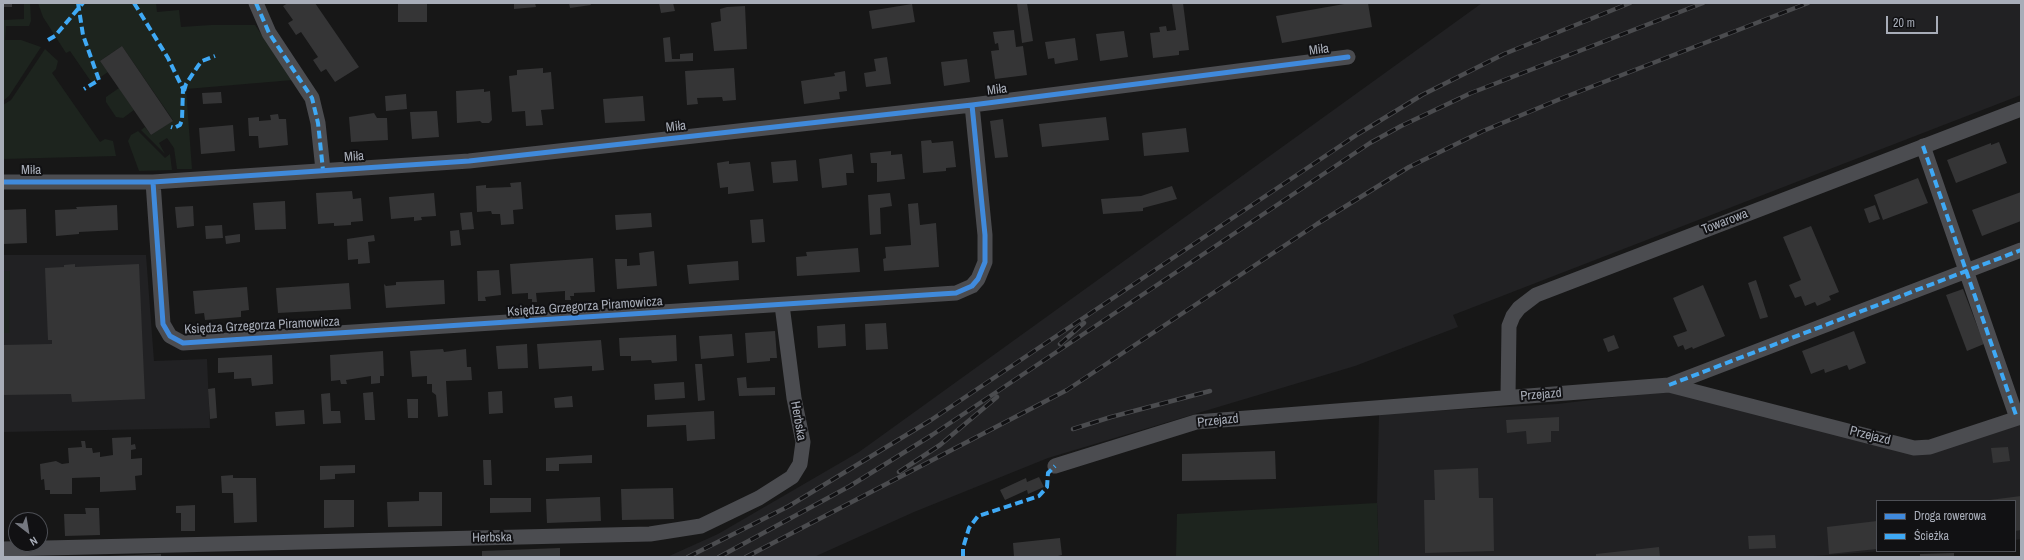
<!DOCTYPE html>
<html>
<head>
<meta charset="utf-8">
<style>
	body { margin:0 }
	#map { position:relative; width:2024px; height:560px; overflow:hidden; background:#171717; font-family:"Archivo Narrow",sans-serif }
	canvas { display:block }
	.frame { position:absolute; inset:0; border:4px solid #a8adb8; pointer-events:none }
	.legend { position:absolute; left:1876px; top:500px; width:140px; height:52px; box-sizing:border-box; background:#111113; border:1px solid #4d4f55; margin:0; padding:5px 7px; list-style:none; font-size:12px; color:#a8adb8 }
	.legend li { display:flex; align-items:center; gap:8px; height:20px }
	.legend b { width:20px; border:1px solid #4d4f55 }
	.north { position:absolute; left:8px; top:512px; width:40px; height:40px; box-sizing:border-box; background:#111113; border:1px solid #4d4f55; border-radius:50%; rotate:149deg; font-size:11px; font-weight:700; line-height:16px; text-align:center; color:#a8adb8 }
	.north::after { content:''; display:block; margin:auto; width:14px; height:18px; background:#757880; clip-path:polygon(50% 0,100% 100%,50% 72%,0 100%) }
	.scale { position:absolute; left:1886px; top:16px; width:52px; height:18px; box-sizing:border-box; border:2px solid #a8adb8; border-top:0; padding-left:5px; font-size:12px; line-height:14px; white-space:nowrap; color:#a8adb8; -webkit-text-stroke:3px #111113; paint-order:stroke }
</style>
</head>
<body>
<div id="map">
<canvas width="2024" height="560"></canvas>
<div class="frame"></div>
<ul class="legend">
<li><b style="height:5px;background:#408adc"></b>Droga rowerowa</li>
<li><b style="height:5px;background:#3fa9f5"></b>Ścieżka</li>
</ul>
<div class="north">N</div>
<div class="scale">20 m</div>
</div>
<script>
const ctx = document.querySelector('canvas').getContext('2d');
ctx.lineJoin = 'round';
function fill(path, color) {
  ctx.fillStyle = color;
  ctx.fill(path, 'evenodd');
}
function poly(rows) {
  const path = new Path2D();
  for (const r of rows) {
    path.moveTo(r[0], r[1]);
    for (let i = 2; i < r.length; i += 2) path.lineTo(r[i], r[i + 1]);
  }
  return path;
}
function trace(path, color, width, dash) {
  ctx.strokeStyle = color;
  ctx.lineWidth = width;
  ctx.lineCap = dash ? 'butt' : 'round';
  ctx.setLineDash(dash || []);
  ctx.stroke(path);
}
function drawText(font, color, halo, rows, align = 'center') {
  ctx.font = font + ' "Archivo Narrow",sans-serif';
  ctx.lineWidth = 4;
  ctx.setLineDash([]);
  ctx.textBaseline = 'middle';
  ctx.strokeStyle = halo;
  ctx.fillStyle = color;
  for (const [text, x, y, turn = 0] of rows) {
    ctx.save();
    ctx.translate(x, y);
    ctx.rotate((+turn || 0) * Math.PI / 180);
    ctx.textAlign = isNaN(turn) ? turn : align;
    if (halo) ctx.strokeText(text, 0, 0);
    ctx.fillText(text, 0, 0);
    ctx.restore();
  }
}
const built = poly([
	[1482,3,2021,3,2021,95,1453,315,1458,327,1355,366,1048,458,914,512,814,557,667,557,718,534,859,452],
	[3,255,146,255,154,361,207,359,210,428,3,432],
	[1666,391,1907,451,2021,423,2021,539,2015,540,2015,501,1877,501,1877,551,1884,551,1800,557,1379,557,1377,503,1379,414,1557,404]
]);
const green = poly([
	[24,3,30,3,31,21,29,26,6,26,5,40,21,40,41,47,9,96,3,101,3,20,24,19],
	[38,3,156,3,157,12,179,10,181,27,211,25,255,25,293,80,186,89,192,169,177,169,174,148,167,138,159,143,165,154,141,130,145,127,151,135,173,120,122,46,100,61,108,72,92,83,70,51,66,53,43,17],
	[45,49,58,61,56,69,52,73,100,142,105,139,113,141,116,156,3,159,3,105,11,100],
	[119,88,134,110,123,118,116,117,106,102,106,97],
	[138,131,165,158,170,154,172,170,139,171,128,141,131,135],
	[3,271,10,271,9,333,3,333],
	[1377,503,1379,557,1176,557,1177,514]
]);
const building = poly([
	[3,3,12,3,12,7,3,7],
	[288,3,315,3,359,67,335,82,326,69,321,72,313,60,318,57,301,32,296,35,288,23,293,20,283,6],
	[398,3,427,3,427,22,398,22],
	[514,3,535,3,536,7,514,9],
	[569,3,590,3,591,5,570,8],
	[659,3,673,3,675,11,661,13],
	[1017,3,1027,3,1033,41,1022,43],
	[1172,3,1183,3,1189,50,1179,51,1179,55,1153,58,1150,33,1160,32,1159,27,1166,26,1167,31,1176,30],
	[1350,3,1368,3,1372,27,1282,43,1276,16],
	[912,4,915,22,872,29,869,11],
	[745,6,747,49,714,51,711,23,721,21,720,9,727,7],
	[1014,30,1016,47,1023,46,1027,75,995,79,991,51,999,50,998,43,995,44,993,32],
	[1124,31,1128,57,1100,61,1096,34],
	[670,37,672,59,680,59,680,54,693,53,693,61,665,62,663,38],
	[1075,38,1078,60,1055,64,1054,58,1048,59,1045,42],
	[122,46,173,121,151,135,100,61],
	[887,57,891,84,866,87,864,73,876,71,874,59],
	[967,59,970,82,944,86,941,62],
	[543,68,543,73,551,72,554,109,541,110,543,125,526,126,525,111,512,112,509,76,517,75,517,70],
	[734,68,736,100,723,101,722,97,697,98,698,104,687,105,685,71],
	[845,71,847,91,839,92,840,99,804,104,801,81,835,76,834,73],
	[484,89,484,92,490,91,492,120,489,123,482,123,480,121,457,123,456,91],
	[221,92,222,103,203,104,202,93],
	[406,94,407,109,386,111,385,96],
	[643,96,645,121,605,123,603,99],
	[437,111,439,137,412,139,410,112],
	[374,113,377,118,387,118,388,140,351,142,349,117],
	[278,114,279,119,286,119,288,145,259,148,258,136,249,136,248,118,259,117,259,121,271,120,270,115],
	[1106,117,1109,140,1042,147,1039,124],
	[1003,119,1008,157,995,158,990,121],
	[233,125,235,151,201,154,199,128],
	[1186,128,1189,152,1144,156,1142,133],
	[931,140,932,143,953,141,956,167,946,168,946,171,923,173,921,141],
	[1999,142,2007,163,1956,183,1947,160,1991,143,1991,145],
	[891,151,891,155,902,154,905,179,877,182,877,163,871,163,870,153],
	[852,154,854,173,846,173,847,185,822,188,819,159],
	[796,160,798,181,773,183,771,162],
	[729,161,729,164,750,162,754,191,728,194,728,187,720,188,717,163],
	[1918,178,1928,203,1883,220,1874,195],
	[521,182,523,209,513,210,514,224,501,225,500,214,492,214,491,211,477,212,476,186,486,185,486,188,511,187,510,183],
	[1172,186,1177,199,1143,208,1143,211,1103,214,1101,199,1141,196],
	[352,191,353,199,361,198,363,221,351,222,351,225,334,226,334,223,318,224,316,193],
	[2021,192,2021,221,1982,236,1972,210],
	[434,193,436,216,421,217,422,220,414,221,414,217,391,219,389,197],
	[890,193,892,206,880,208,881,234,870,235,868,195],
	[285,201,286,229,255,230,253,203],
	[918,203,920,225,936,223,939,267,884,271,883,259,886,258,885,247,911,245,908,204],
	[117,205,118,230,79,232,79,234,56,236,55,210,77,209,76,207],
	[1875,205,1880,219,1869,223,1864,209],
	[193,206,194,226,177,228,175,207],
	[26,209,27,243,3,244,3,210],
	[472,212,474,229,462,230,460,213],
	[651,213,652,227,616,230,615,215],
	[763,219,765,242,752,243,750,220],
	[222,225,223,238,206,239,205,226],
	[1811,226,1839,292,1829,296,1831,300,1817,306,1815,302,1805,306,1801,296,1795,298,1789,285,1801,280,1783,237],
	[459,230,461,245,451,246,450,231],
	[240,234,240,242,226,244,225,236],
	[374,235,375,241,368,242,370,263,358,264,358,259,348,260,347,239],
	[858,248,860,272,797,276,796,257,807,256,806,252],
	[654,251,657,286,617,289,615,259,627,259,627,266,640,265,639,253],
	[593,258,595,292,574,293,574,296,570,296,571,300,565,300,565,291,536,293,537,302,532,302,532,299,528,299,528,293,512,294,510,264],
	[738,261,739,280,689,284,687,265],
	[75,264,75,267,139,264,145,399,72,402,71,394,3,395,3,345,52,344,52,340,48,340,45,268,64,267,64,265],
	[499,270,501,295,485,297,486,301,478,301,477,271],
	[444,280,445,304,386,308,384,284,386,286,396,285,396,282],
	[1756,280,1768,317,1760,319,1748,283],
	[349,283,351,309,278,313,276,288],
	[1703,285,1725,336,1693,349,1692,347,1685,350,1683,345,1678,347,1673,336,1687,331,1673,298],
	[247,287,249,310,241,311,241,317,205,320,204,313,195,314,193,291],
	[1963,289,1984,344,1967,351,1946,295],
	[886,323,888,349,866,350,865,324],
	[845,324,846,346,818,348,817,326],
	[775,331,777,358,770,358,770,361,747,363,745,333],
	[1854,331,1866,363,1849,370,1847,365,1825,373,1824,369,1811,374,1802,351],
	[732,334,734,356,701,359,699,336],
	[676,335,677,361,652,363,651,360,631,361,631,356,620,356,619,338],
	[1614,335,1619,348,1608,352,1603,339],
	[601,340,604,370,592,371,592,366,539,369,537,344],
	[527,344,528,368,498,369,496,346],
	[443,349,444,352,466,349,467,367,471,367,472,380,446,381,448,416,438,417,436,395,432,392,432,384,427,384,427,376,412,377,410,351],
	[383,351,384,376,380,376,380,383,371,384,371,376,346,380,347,384,341,384,340,380,331,381,330,355],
	[272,355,273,384,252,386,251,378,234,379,234,372,218,373,218,358],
	[695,364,702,364,705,400,698,401],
	[746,377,747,388,775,387,775,395,739,396,737,378],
	[684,382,685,398,655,400,654,384],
	[215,388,217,418,210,419,208,389],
	[502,391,503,413,489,414,488,392],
	[373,392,375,420,365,420,363,393],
	[330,393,331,411,340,411,341,423,323,424,321,394],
	[572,396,573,407,555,408,554,398],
	[407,399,418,399,418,418,408,418],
	[304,410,305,424,276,426,275,412],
	[714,411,715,439,687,441,686,425,647,427,647,415],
	[1559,417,1559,431,1551,431,1551,442,1527,444,1526,431,1507,433,1506,420],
	[131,437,131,445,135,444,136,449,131,450,131,459,142,458,142,475,135,476,136,490,100,492,100,477,72,478,72,494,50,494,50,490,45,490,44,479,41,480,40,464,56,461,62,464,69,463,68,448,82,447,81,441,85,441,86,448,92,448,93,453,100,452,100,457,113,455,112,438],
	[2008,447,2010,461,1993,463,1991,448],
	[1275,451,1276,479,1182,481,1182,454],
	[592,455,592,463,559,464,559,471,546,471,546,458],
	[483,460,491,460,492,485,484,485],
	[355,465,355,473,335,474,335,479,320,480,320,466],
	[1478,468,1479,498,1493,498,1494,551,1425,553,1424,500,1435,500,1434,470],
	[233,475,233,478,256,478,257,522,234,523,233,493,222,493,221,476],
	[1039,477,1044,487,1028,494,1027,490,1005,500,1000,490,1026,478,1027,482],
	[673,488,674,519,622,520,621,489],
	[419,492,442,492,442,526,388,527,387,502,419,501],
	[2021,496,2021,530,2015,531,2015,501,1982,501],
	[600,497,601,521,547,523,546,499],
	[490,498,531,498,531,512,490,513],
	[324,500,354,500,354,527,324,528],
	[195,505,195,531,181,531,181,513,176,513,176,506],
	[85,508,99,508,100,535,65,536,64,514,86,514],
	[1877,521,1877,549,1829,554,1827,527],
	[1775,535,1776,548,1749,549,1748,536],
	[1060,538,1062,555,1054,557,1014,557,1013,543],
	[1659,547,1660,557,1596,557,1596,554],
	[560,548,560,557,482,557,482,551],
	[1954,553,1954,557,1920,557,1920,554],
	[161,554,161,557,108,557,108,556]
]);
const street = poly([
	[256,3,269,33,312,98,318,123,323,170],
	[1923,146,2017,418],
	[3,182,153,182,469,161,972,105,1348,57],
	[153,182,163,324,170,336,183,343,956,293,972,286,978,279,985,262,985,235,972,105],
	[1669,385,2021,250],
	[1508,397,1509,326,1513,316,1519,308,1536,295,2021,109],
	[1055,466,1196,422,1669,385,1914,448,1930,447,2021,417],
	[3,549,650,534,701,526,759,498,792,477,800,464,803,442,794,398,782,305]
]);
const rail = poly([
	[1060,344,1084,323],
	[1073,429,1111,417,1210,391],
	[899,472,940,445,997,397],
	[688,557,789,506,931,420,1358,134,1422,95,1504,54,1630,3],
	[719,557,850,486,932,435,1370,143,1401,126,1471,93,1703,3],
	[746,557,1067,390,1317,224,1409,167,1483,131,1565,97,1808,3]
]);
const quiet = poly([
	[78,3,83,35,99,80,84,89],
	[134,3,168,58,183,89,182,120,180,125,174,128,171,127],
	[256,3,269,33,312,98,318,123,323,170],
	[48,40,55,36,83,3],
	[184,91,186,84,198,66,202,61,215,56],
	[1923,146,2017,418],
	[1669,385,2021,250],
	[963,557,963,548,969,528,978,516,1039,496,1047,487,1048,473,1055,466]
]);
const cycleway = poly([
	[3,182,153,182,469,161,972,105,1348,57],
	[153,182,163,324,170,336,183,343,956,293,972,286,978,279,985,262,985,235,972,105]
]);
const streetNames = [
	["Miła",1319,50,-7],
	["Miła",997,90,-7],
	["Miła",676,127,-6],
	["Miła",354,157,-3],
	["Miła",31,171],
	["Towarowa",1725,222,-21],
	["Księdza Grzegorza Piramowicza",585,307,-4],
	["Księdza Grzegorza Piramowicza",262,326,-3],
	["Przejazd",1541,395,-5],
	["Herbska",798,421,80],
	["Przejazd",1218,421,-6],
	["Przejazd",1870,436,14],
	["Herbska",492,538,-1]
];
fill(built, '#212123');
fill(green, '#1d241e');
fill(building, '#353536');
trace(street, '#4b4c50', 15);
trace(rail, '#4b4c4f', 4.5);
trace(rail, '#111113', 3, [9]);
trace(quiet, '#3fa9f5', 4, [8, 4]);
trace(cycleway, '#408adc', 5);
drawText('13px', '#a8adb8', '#111113', streetNames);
</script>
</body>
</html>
